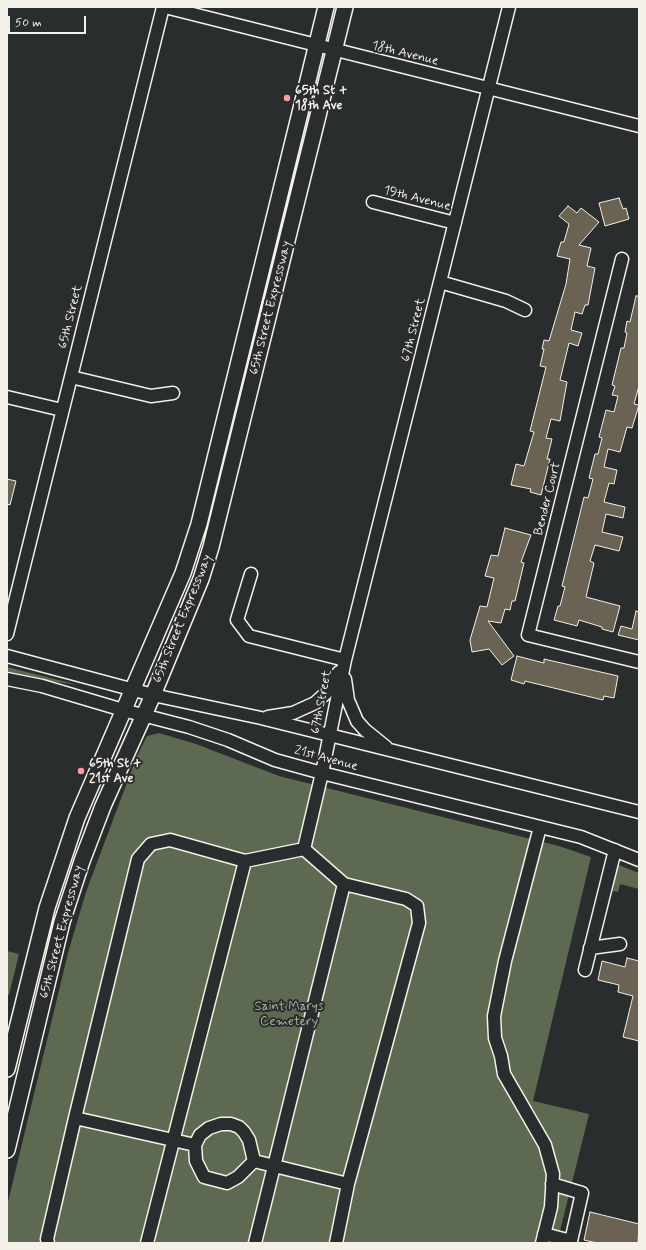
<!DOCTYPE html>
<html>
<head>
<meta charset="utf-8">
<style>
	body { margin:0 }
	#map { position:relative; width:646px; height:1250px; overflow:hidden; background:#2a2d2e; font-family:Mynerve,sans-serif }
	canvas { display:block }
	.frame { position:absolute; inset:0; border:8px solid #f4f1e8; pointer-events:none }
	.scale { position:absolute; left:8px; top:16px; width:78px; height:18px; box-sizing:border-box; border:2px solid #f4f1e8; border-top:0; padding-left:5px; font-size:12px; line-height:14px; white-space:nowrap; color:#f4f1e8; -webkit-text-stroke:3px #2a2d2e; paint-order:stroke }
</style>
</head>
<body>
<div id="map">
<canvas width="646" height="1250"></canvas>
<div class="frame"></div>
<div class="scale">50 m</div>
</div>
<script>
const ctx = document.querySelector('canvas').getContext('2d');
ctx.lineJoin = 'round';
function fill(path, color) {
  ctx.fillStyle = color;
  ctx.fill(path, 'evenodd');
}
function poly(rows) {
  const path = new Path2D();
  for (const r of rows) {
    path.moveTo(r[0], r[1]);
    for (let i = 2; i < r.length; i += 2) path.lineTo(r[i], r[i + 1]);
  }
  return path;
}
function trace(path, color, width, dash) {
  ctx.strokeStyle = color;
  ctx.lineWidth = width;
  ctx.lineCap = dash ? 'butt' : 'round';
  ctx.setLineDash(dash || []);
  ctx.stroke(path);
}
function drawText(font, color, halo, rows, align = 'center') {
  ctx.font = font + ' Mynerve,sans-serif';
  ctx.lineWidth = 4;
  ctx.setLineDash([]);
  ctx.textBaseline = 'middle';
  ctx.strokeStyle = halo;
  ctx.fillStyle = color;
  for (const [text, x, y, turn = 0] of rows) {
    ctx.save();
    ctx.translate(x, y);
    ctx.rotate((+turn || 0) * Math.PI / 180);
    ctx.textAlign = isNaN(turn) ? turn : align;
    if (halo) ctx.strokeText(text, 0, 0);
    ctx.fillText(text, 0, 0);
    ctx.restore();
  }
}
const green = poly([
	[7,667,78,685,7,675],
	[159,733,196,744,279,776,559,846,591,857,533,1101,589,1114,557,1243,7,1243,7,1206,68,953,86,892,137,756,147,736],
	[616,864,639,873,639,889,620,884,618,892,613,891],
	[7,951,19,954,9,995,7,995]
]);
const building = poly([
	[619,198,623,209,626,208,629,219,605,226,599,203,619,198],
	[568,206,577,213,581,208,599,222,579,245,591,248,587,266,595,268,588,305,585,305,582,314,575,312,571,330,582,333,578,346,569,343,560,380,567,382,560,421,551,419,546,438,552,439,547,459,550,459,541,495,530,492,531,489,511,485,516,464,524,466,534,432,530,431,546,367,540,366,544,349,542,349,544,340,549,341,566,284,570,259,557,256,561,242,564,242,569,224,559,216,568,206],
	[636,296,639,296,639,386,634,404,639,405,632,428,627,427,620,452,608,449,604,467,617,470,614,484,609,483,604,502,625,507,623,518,606,514,602,532,623,537,619,551,595,545,590,561,594,563,586,597,620,606,613,632,602,629,602,627,579,620,577,626,554,620,558,606,560,606,565,587,562,586,584,497,588,498,593,479,589,478,595,454,598,454,602,438,599,437,606,410,614,412,618,396,612,395,615,386,612,385,621,348,624,348,627,333,625,332,627,321,630,322,636,296],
	[7,479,16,481,10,505,7,504,7,479],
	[505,528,531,535,521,562,524,563,515,601,512,601,510,610,505,609,501,623,488,621,514,656,502,665,489,649,472,652,470,640,480,606,487,607,494,578,485,576,491,555,498,556,505,528],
	[636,611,639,612,639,640,618,635,621,626,632,629,636,611],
	[517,656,544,663,544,659,618,676,614,698,604,696,603,700,525,681,524,684,511,680,517,656],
	[627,958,639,961,639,1041,623,1037,633,996,618,992,619,985,598,980,602,961,625,967,627,958],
	[590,1212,639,1224,638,1243,597,1243,584,1240,590,1212]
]);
const minor = poly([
	[165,7,639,126],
	[373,202,455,223],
	[622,259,528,635,639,662],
	[440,282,506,301,525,310],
	[71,377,151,396,173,393],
	[7,397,62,410],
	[251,574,237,620,249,636,345,660],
	[7,634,163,7],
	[7,656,153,695,261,718,639,812],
	[7,679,42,686,123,710,189,727,228,740,275,760,322,773,581,837,639,860],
	[345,679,348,700,357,721,365,730,386,747],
	[268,717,293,713,315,703,326,693,339,672],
	[540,827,505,961,494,1016,495,1038,501,1056,504,1074,545,1145,553,1174,551,1207,542,1243],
	[304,849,322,773,345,660,509,7],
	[590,948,620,944],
	[585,970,615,850],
	[75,1118,195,1145],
	[221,1124,231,1124,239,1127,244,1132,249,1140,254,1161,238,1177,227,1183,204,1177,196,1161,195,1145,200,1135,209,1128,221,1124],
	[254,1161,348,1184],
	[544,1234,571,1241,582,1193,552,1184],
	[48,1243,47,1239,75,1118,138,859,151,844,170,840,245,861,304,849,344,884,406,899,417,906,419,923,348,1184,336,1243],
	[147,1243,245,861],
	[255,1243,344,884]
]);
const major = poly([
	[7,1069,47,908,77,818,183,573,199,524,326,7],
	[7,1150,62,922,82,861,103,806,153,695,201,579,211,547,345,7]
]);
const markers = [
	[287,98,4,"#ff9aa2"],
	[81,771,4,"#ff9aa2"]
];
const streetNames = [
	["18th Avenue",405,54,14],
	["19th Avenue",417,199,14],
	["65th Street Expressway",271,308,-76],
	["65th Street",71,317,-76],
	["67th Street",414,330,-76],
	["Bender Court",548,499,-76],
	["65th Street Expressway",183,619,-68],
	["67th Street",322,702,-79],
	["21st Avenue",326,759,15],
	["65th Street Expressway",62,932,-75]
];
const poiNames = [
	["65th St +",295,91],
	["18th Ave",295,106],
	["65th St +",89,764],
	["21st Ave",89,779]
];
const parkNames = [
	["Saint Marys",289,1007],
	["Cemetery",289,1022]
];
fill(green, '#5d6a51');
fill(building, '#6a6252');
trace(building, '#f4f1e8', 1);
trace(minor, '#f4f1e8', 15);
trace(major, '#f4f1e8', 18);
trace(minor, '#2a2d2e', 12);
trace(major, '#2a2d2e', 15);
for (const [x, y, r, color] of markers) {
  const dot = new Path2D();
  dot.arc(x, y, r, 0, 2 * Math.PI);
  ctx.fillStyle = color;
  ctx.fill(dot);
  trace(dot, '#2a2d2e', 1.5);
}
drawText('13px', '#f4f1e8', '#2a2d2e', streetNames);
drawText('bold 13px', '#f4f1e8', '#2a2d2e', poiNames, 'left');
drawText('13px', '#b0b4a4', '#2a2d2e', parkNames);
</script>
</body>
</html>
